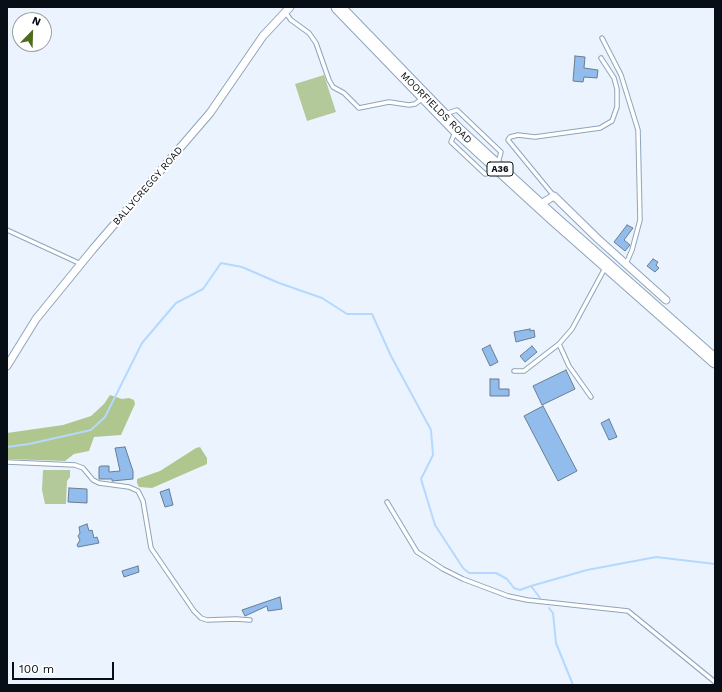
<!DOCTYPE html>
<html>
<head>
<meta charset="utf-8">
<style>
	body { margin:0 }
	#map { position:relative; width:722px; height:692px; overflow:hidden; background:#ebf4fe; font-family:"Work Sans",sans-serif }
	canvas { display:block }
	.frame { position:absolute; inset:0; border:8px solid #070e16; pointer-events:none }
	.north { position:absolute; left:12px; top:12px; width:40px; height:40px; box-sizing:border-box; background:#fff; border:1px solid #9c9fa2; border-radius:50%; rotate:23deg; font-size:11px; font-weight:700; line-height:16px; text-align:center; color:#070e16 }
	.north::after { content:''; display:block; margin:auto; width:14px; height:18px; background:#506b1e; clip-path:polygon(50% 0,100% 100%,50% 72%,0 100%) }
	.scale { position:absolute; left:12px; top:662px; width:102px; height:18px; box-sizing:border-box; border:2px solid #070e16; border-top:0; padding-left:5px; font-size:12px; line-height:14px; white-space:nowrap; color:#070e16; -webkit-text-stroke:3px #fff; paint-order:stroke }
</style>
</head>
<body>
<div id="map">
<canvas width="722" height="692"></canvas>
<div class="frame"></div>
<div class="north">N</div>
<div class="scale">100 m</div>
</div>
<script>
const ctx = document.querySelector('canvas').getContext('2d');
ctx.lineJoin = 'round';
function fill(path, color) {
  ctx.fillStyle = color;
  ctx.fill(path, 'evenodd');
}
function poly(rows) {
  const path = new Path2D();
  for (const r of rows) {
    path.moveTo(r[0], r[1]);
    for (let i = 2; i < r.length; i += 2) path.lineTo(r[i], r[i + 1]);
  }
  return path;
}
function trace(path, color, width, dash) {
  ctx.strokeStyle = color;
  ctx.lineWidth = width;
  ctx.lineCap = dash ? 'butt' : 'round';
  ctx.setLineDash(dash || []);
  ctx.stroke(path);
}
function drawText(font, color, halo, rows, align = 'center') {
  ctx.font = font + ' "Work Sans",sans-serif';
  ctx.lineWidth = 4;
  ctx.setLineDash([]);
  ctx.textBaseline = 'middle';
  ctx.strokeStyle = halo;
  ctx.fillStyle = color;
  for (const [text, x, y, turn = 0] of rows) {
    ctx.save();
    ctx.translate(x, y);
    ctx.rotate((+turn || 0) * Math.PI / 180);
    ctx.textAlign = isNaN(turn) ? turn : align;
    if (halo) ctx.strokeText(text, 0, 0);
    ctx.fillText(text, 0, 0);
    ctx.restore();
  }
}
const green = poly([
	[324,75,336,112,307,121,295,84],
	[43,470,70,470,70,477,67,481,66,504,45,504,42,490]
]);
const forest = poly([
	[110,395,122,399,129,398,134,400,135,404,121,435,94,437,89,451,74,454,65,461,7,459,7,433,63,425,91,416,104,404],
	[200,447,207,458,207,464,152,488,139,487,137,483,137,479,160,471,196,448]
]);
const stream = poly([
	[7,447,29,444,91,430,105,417,142,343,176,303,203,289,221,263,242,267,279,283,322,298,347,314,372,314,391,356,431,430,433,455,421,479,435,525,463,568,469,573,496,573,507,579,514,588,520,590,531,586,540,598],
	[531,586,587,570,656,557,715,564],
	[549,608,553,613,556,643,573,685]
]);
const building = poly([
	[575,56,585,57,584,68,598,70,597,78,584,77,583,82,573,81,575,56],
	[627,225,633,228,624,240,630,245,625,251,614,242,627,225],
	[653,259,658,262,656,265,659,268,655,272,647,266,653,259],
	[530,329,530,331,534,330,535,337,516,342,514,332,530,329],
	[490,345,498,362,490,366,482,349,490,345],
	[532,346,537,352,525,362,520,356,532,346],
	[566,370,575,389,542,405,533,386,566,370],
	[490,379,499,379,499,389,509,389,509,396,490,396,490,379],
	[543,406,577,471,558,481,524,416,543,406],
	[609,419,617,437,609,440,601,423,609,419],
	[125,447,133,471,133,479,112,481,112,479,99,479,99,467,101,466,109,466,109,472,120,471,115,448,125,447],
	[69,488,87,489,87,503,68,502,69,488],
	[169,489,173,505,165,507,160,492,169,489],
	[87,524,89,531,92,530,94,538,97,537,99,543,78,547,77,545,80,540,78,536,80,533,79,527,87,524],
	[138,566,139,572,124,577,122,571,138,566],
	[280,597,282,609,268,611,267,606,245,616,242,610,280,597]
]);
const lane = poly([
	[285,12,291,20,309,33,316,43,329,80,333,87,344,93,359,108,389,102,409,105,415,104,423,98],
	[602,38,621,75,638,130,640,220,632,250,626,264],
	[445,114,457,110,501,152,498,163],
	[455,132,451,142,485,174,492,172,495,168],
	[554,196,508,140,510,137,518,135,535,137,600,128,612,121,617,107,617,89,614,78,601,58],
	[7,230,81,264],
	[514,371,524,371,559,344],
	[591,397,569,366,559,344,572,329,605,268],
	[7,462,75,465,83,468,93,480,99,483,129,487,138,491,143,501,151,548,194,611,201,618,207,620,236,619,250,620],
	[387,502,417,552,443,569,463,579,508,596,527,600,628,611,715,682]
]);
const street = poly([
	[539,205,554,196,598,239,666,300],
	[7,366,36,319,93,249,210,113,263,36,290,7]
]);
const highway = poly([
	[338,7,456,129,552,217,715,361]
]);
const shields = [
	[500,169,26]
];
const shieldNames = [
	["A36",500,169]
];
const streetNames = [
	["MOORFIELDS ROAD",436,108,45],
	["BALLYCREGGY ROAD",148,186,-49]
];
fill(green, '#b4c999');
fill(forest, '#afc78e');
trace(stream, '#b5d8fe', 2);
fill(building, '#91bceb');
trace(building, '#697d93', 1);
trace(lane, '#8fa4bb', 5.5);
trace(street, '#8fa4bb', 9);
trace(highway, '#8fa4bb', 15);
trace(lane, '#fff', 3.5);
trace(street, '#fff', 7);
trace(highway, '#fff', 13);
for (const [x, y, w] of shields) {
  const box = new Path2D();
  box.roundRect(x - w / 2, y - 7, w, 14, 3);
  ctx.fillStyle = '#fff';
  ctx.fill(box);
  trace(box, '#070e16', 1);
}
drawText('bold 9px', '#070e16', null, shieldNames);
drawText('10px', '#070e16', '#fff', streetNames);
</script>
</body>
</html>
